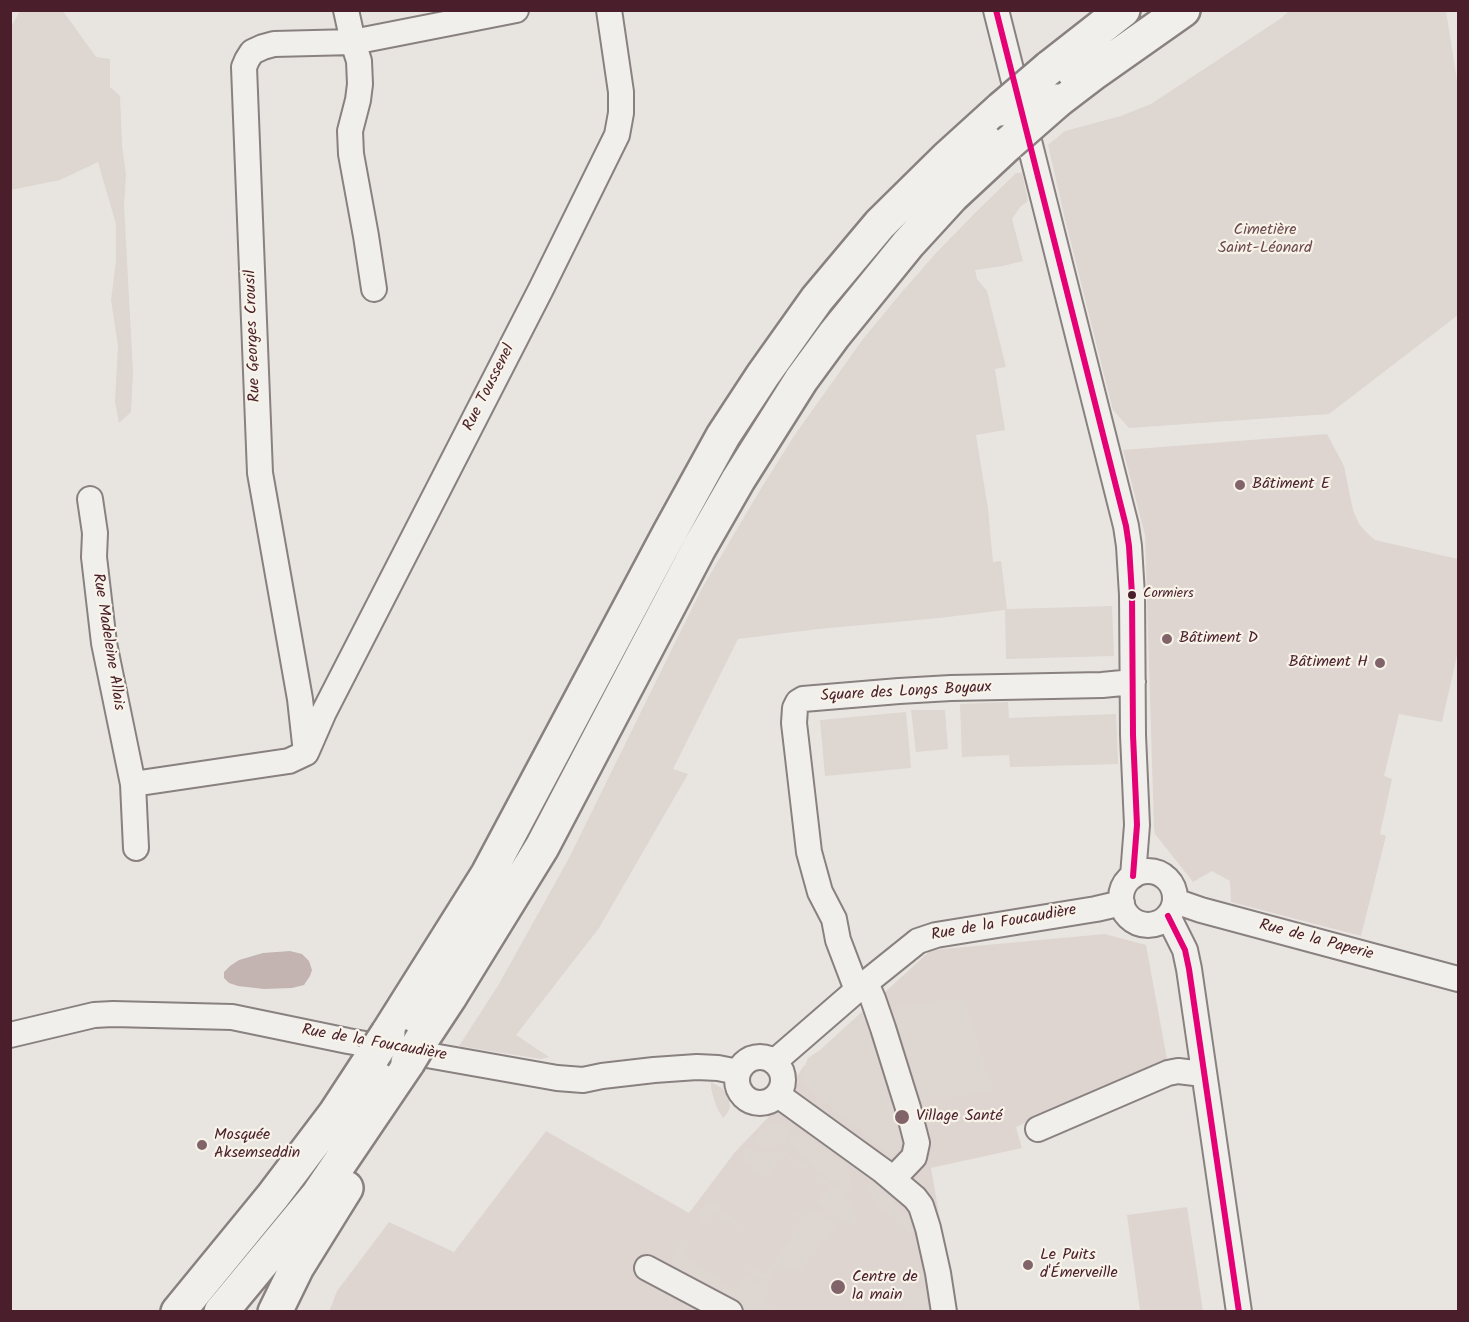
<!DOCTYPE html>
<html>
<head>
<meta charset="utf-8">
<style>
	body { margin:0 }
	#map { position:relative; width:1469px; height:1322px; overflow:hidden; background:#e8e5e0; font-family:Kalam,sans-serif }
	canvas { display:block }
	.frame { position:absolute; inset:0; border:12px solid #4a1f2b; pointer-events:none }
</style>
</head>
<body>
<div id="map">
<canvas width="1469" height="1322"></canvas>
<div class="frame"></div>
</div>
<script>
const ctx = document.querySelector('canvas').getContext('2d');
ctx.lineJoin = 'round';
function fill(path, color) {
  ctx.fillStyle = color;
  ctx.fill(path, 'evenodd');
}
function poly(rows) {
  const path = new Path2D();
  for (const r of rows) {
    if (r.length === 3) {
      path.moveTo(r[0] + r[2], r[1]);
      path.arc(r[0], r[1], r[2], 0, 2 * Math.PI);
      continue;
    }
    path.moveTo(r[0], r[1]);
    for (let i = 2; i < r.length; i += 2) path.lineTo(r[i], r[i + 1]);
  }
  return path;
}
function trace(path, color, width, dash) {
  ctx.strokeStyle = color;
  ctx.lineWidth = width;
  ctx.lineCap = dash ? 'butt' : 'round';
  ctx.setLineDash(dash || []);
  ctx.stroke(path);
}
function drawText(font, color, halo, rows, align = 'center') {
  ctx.font = font + ' Kalam,sans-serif';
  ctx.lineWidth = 4.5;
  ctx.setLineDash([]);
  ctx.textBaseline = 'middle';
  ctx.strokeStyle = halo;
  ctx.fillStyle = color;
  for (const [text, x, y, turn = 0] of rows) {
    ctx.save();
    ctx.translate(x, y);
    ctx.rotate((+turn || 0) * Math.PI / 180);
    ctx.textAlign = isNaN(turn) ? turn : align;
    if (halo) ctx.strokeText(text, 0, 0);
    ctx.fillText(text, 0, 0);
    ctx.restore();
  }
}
const built = poly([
	[1327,434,1344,466,1353,510,1359,524,1367,533,1375,540,1458,559,1458,651,1442,722,1399,714,1384,776,1392,779,1380,834,1386,836,1361,936,1231,902,1230,881,1212,871,1193,882,1155,834,1154,829,1145,535,1123,450],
	[1105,934,1146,945,1167,1059,1016,1127,1022,1148,931,1168,956,1311,329,1312,337,1291,389,1222,454,1252,546,1131,689,1213,735,1152,777,1108,803,1067,931,950],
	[1187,1207,1203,1311,1140,1311,1127,1215]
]);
const green = poly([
	[20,11,63,11,96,57,110,59,110,87,120,96,122,146,126,175,124,205,133,372,131,412,119,423,115,401,118,346,111,300,116,261,116,224,98,162,60,180,11,190,11,27],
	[1289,11,1446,11,1458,87,1458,315,1329,414,1129,428,1113,410,1065,219,1048,145,1065,131,1121,116,1151,104,1280,19],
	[1016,173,1022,173,1028,201,1020,207,1012,219,1023,261,1003,266,975,270,977,279,987,291,1006,367,995,369,1005,430,976,435,988,509,993,562,1001,561,1007,609,1112,606,1114,656,1006,659,1005,610,939,618,818,629,738,639,673,769,688,774,599,928,516,1035,549,1057,541,1059,459,1046,499,984,568,860,702,588,762,487,794,436,863,339,901,293,937,252,977,211],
	[1008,702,1009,718,1116,714,1118,764,1010,767,1009,755,962,757,960,704],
	[911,710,945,710,948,749,916,752],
	[906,712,911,768,825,776,820,720],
	[964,998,993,1091,943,1099,942,1097,921,1103,892,1007],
	[865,1009,902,1140,898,1152,894,1154,890,1154,883,1150,865,1134,828,1106,803,1083,802,1073,808,1058,820,1050],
	[711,1082,722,1088,726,1093,729,1101,730,1107,727,1114,723,1118,717,1108,713,1096,711,1088],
	[773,1122,780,1123,791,1127,783,1144,776,1147,764,1148,753,1142,753,1140,765,1127],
	[800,1131,850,1167,851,1193,850,1193,843,1186,817,1170,790,1145,790,1139,797,1135,798,1132],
	[746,1149,762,1153,785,1151,807,1167,807,1169,805,1170,785,1155,766,1179,740,1158],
	[810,1171,844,1193,857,1216,856,1220,853,1223,849,1225,817,1202,828,1187,810,1174],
	[869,1181,892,1198,905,1217,911,1229,911,1234,876,1204,869,1187],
	[711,1201,742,1225,738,1230,714,1211,703,1224,696,1219,705,1205],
	[813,1207,835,1223,834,1229,800,1272,779,1262,769,1282,747,1269,750,1265,764,1275,802,1222,789,1212,792,1208,805,1218],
	[686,1235,693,1239,683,1254,733,1289,744,1275,758,1284,771,1289,765,1302,783,1311,749,1311,667,1270],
	[904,1278,909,1283,916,1285,924,1290,930,1311,905,1311,901,1296,897,1298,895,1287,897,1281]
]);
const water = poly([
	[290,951,302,954,309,961,312,970,310,976,304,985,292,988,264,989,238,986,229,983,224,978,224,972,230,966,239,960,263,953]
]);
const minor = poly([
	[996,10,1126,526,1129,546,1132,595,1133,735,1137,825,1133,876],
	[374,289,366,236,351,154,350,131,358,100,360,84,359,61,353,42,516,10],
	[90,499,95,533,94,557,104,643,133,784,136,848],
	[307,751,324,712,541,289,617,135,621,113,621,92,609,10],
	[306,753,300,699,260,473,244,67,247,60,252,52,263,47,274,44,353,42,346,10],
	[133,784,289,761,306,753],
	[1148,898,27],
	[1175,901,1201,910,1458,979],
	[1168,916,1185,950,1189,969,1239,1312],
	[866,983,873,999,883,1028,908,1108,917,1143,914,1157,893,1179],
	[857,990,838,940,834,919,820,892,809,852,794,723,795,708,798,702,803,699,899,691,951,688,1102,685,1133,682],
	[10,1035,94,1015,113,1014,232,1017,348,1041,557,1078,583,1080,602,1076,654,1070,697,1067,718,1068,738,1072],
	[760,1080,23],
	[774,1062,857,990,918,941,936,935,1096,909,1122,903],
	[778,1095,883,1171,915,1198,921,1206,928,1228,938,1273,944,1312],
	[1038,1129,1168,1073,1178,1071,1203,1074],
	[647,1268,730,1312]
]);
const highway = poly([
	[1049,68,1123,10],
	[1057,101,1095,72,1183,10],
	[388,1033,488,874,669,534,723,436,763,375,817,299,880,224,947,158,1001,109],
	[422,1039,449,998,542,847,699,548,738,480,801,380,834,335,908,244,952,196,1009,143],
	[178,1312,273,1196,335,1114,373,1056],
	[221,1312,318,1195,408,1062],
	[275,1312,297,1267,346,1188]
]);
const highwayBridge = poly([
	[1001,109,1049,68],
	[1009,143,1057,101],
	[373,1056,388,1033],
	[408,1062,422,1039]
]);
const bus1 = poly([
	[996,10,1126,526,1129,546,1132,595,1133,735,1137,825,1133,876],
	[1168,916,1185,950,1189,969,1239,1312]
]);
const markers = [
	[1240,485,6,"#81646a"],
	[1132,595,5,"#4a1f2b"],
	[1167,639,6,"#81646a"],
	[1380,663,6,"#81646a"],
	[902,1117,8,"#81646a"],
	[202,1145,6,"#81646a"],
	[1028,1265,6,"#81646a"],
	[838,1287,8,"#81646a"]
];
const busNames = [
	["Cormiers",1143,595]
];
const parkNames = [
	["Cimetière",1265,231],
	["Saint-Léonard",1265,249]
];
const streetNames = [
	["Rue Georges Crousil",254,336,-92],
	["Rue Toussenel",490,388,-63],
	["Rue Madeleine Allais",107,642,81],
	["Square des Longs Boyaux",906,693,-3],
	["Rue de la Foucaudière",1004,924,-10],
	["Rue de la Paperie",1316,941,15],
	["Rue de la Foucaudière",374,1044,10]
];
const poiNames = [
	["Bâtiment E",1252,485],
	["Bâtiment D",1179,639],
	["Bâtiment H",1368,663,"right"],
	["Village Santé",916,1117],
	["Mosquée",214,1136],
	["Aksemseddin",214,1154],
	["Le Puits",1040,1256],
	["d'Émerveille",1040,1274],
	["Centre de",852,1278],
	["la main",852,1296]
];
fill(built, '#ded5d0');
fill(green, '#ded6d0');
fill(water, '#c3b4b1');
trace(minor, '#898080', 28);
trace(highway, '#898080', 38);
trace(minor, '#f0efeb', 24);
trace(highway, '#f0efeb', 33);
trace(highwayBridge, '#898080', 38, []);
trace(highwayBridge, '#f0efeb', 33);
trace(bus1, '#e50076', 6);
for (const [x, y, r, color] of markers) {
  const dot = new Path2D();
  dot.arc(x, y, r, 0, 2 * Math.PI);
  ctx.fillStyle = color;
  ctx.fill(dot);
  trace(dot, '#f7f3e8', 2);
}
drawText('14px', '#4a1f2b', '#f7f3e8', busNames, 'left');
drawText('16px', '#6d4a51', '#f7f3e8', parkNames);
drawText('16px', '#4a1f2b', '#f7f3e8', streetNames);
drawText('16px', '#4a1f2b', '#f7f3e8', poiNames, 'left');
</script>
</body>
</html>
